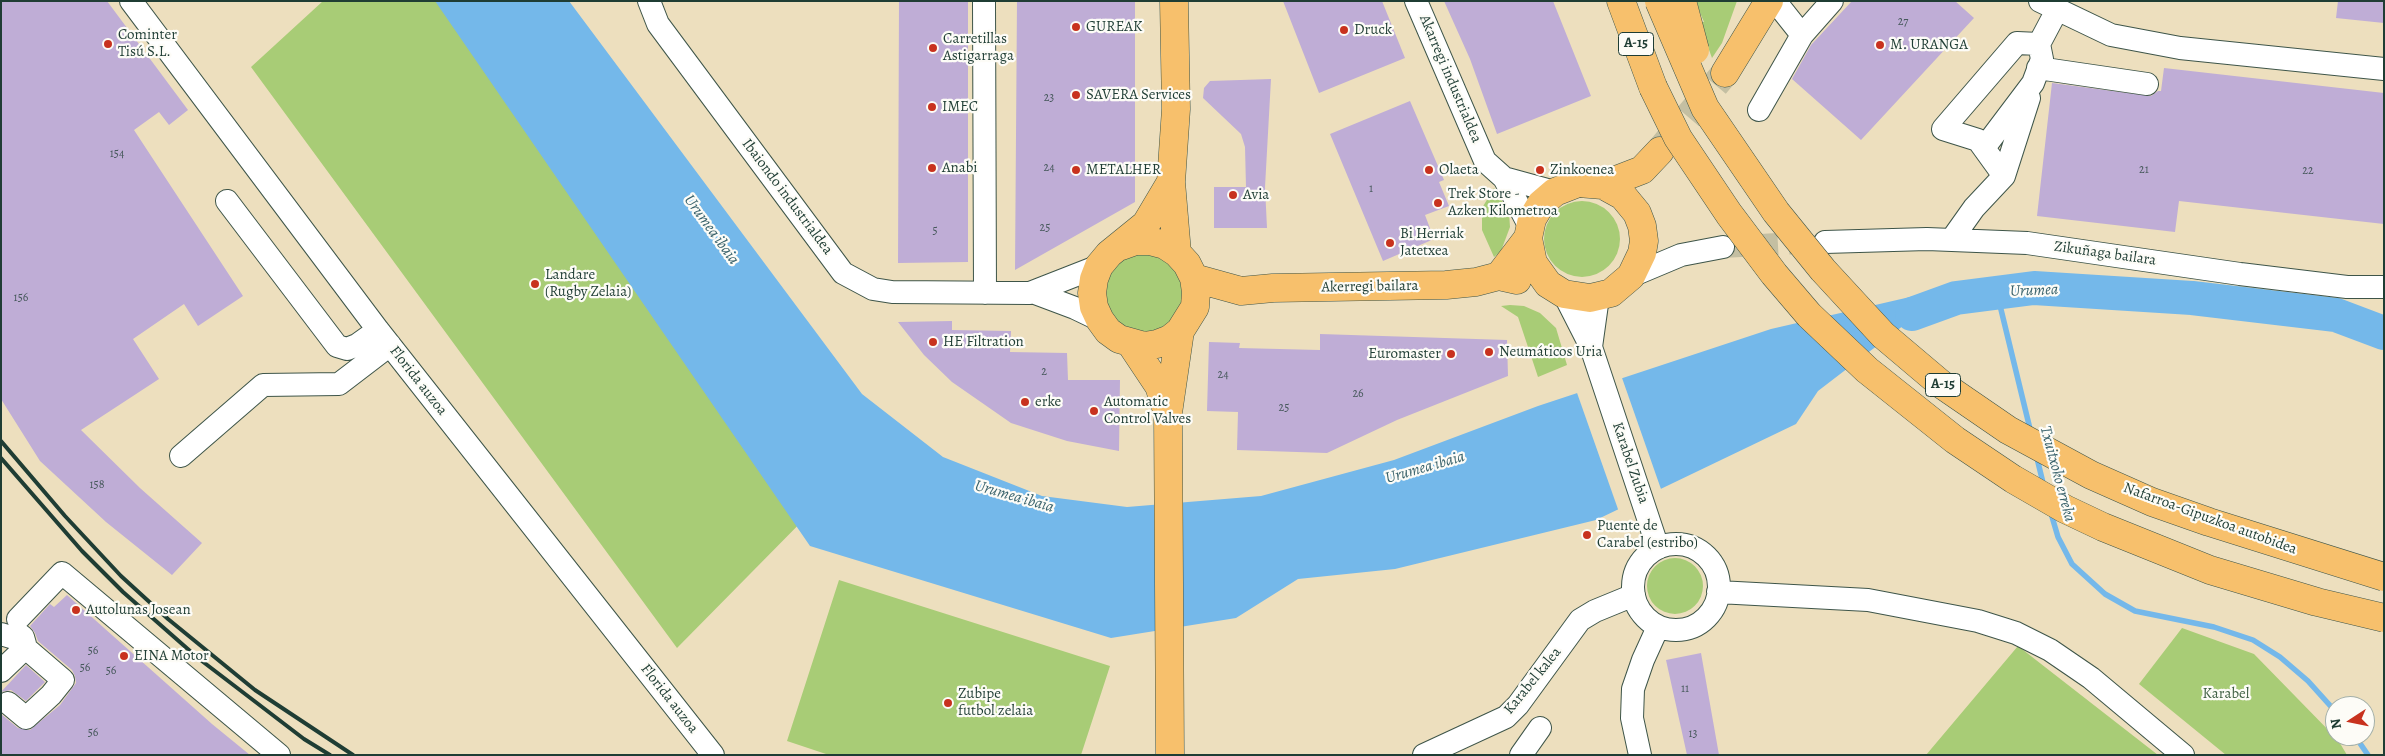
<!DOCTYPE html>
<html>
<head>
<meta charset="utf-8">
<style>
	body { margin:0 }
	#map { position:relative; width:2385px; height:756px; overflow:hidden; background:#eddfbe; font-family:Alegreya,serif }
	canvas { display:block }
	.frame { position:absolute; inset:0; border:2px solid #1f3d34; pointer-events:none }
	.north { position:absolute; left:2325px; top:696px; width:50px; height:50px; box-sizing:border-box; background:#fdfcf7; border:1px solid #a4b0a9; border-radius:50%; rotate:259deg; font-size:14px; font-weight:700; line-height:20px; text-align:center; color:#1f3d34 }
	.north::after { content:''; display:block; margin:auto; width:18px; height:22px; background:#c8321e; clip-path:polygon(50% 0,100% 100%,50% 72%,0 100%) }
</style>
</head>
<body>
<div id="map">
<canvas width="2385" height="756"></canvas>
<div class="frame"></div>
<div class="north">N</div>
</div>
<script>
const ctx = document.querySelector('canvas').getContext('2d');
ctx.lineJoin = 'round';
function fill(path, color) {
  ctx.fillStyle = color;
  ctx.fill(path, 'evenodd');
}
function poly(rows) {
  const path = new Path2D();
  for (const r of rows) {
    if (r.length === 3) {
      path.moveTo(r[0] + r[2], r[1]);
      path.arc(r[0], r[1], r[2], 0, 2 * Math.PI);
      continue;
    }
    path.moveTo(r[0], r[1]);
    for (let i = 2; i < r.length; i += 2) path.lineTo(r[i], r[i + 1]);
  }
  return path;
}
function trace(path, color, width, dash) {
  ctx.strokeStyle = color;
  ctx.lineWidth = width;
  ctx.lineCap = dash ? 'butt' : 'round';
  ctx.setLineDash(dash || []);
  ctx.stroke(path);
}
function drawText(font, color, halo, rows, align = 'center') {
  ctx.font = font + ' Alegreya,serif';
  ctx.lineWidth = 4.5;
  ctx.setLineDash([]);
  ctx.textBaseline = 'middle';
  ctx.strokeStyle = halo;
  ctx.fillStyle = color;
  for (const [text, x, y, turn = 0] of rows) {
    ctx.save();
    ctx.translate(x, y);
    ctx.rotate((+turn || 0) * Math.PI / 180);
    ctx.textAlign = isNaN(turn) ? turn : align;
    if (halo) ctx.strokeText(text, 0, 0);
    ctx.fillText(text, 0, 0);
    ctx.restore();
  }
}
const green = poly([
	[323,1,449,1,821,502,677,648,251,67],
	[1695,1,1737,1,1722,43,1712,58,1699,22,1704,22],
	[1494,188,1509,212,1510,227,1501,251,1494,257,1482,230,1482,208],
	[1582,239,38],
	[1143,293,40],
	[1510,305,1524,306,1540,313,1556,328,1567,365,1538,377,1518,317,1501,306],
	[1675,586,28],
	[839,580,1110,666,1081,755,829,755,787,741],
	[2182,628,2254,654,2338,740,2347,755,2226,755,2139,684],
	[2018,646,2158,755,1926,755]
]);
const water = poly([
	[435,1,569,1,862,394,943,457,1042,496,1127,507,1261,496,1394,460,1538,406,1771,329,1936,291,1980,308,1908,322,1818,391,1796,424,1596,520,1395,569,1298,579,1236,618,1111,638,810,546]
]);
const pier = poly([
	[1621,375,1662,492,1619,512,1576,390]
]);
const stream = poly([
	[1997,293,2031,433],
	[2036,454,2044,487],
	[2050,510,2058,537,2072,564,2105,594,2135,611,2214,627,2253,640,2280,657,2308,681,2335,711],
	[2355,736,2368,755]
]);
const river = poly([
	[1912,314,1956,298,2034,288,2192,298,2336,315,2384,333]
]);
const building = poly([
	[1,1,107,1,188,110,169,125,159,112,134,130,243,296,198,326,184,304,133,339,159,379,81,430,140,488,202,543,172,575,106,522,40,461,1,399],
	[899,1,968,1,968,262,898,263],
	[1017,1,1135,1,1135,202,1015,270],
	[1283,1,1382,1,1405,58,1319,93],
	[1444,1,1553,1,1591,96,1497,134,1470,59],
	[1852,1,1955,1,1974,18,1861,140,1792,79,1811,45],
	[2338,1,2384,1,2384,23,2336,18],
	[2164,68,2384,93,2384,224,2179,201,2175,232,2037,216,2052,83,2151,96,2158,91,2161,91],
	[1271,79,1265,187,1267,228,1214,228,1214,187,1246,187,1245,147,1241,134,1203,98,1204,88,1210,81],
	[1410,101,1444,180,1439,182,1449,206,1425,215,1434,239,1383,261,1330,134],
	[952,321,952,330,1011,331,1010,352,1067,353,1068,380,1120,380,1119,451,1067,441,1011,423,952,382,924,355,898,322],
	[1320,334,1507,340,1508,376,1397,420,1327,453,1237,450,1238,412,1207,411,1209,342,1240,343,1239,348,1320,350],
	[67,595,212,724,250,755,1,755,1,714,18,728,30,730,60,705,76,683,75,676,72,670,38,641,35,633,30,626,50,604,54,607],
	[1701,653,1719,755,1687,755,1666,660],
	[26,665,45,682,26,701,11,690,1,692]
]);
const minorTunnel = poly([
	[1723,247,1815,242]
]);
const majorTunnel = poly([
	[1661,149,1725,73]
]);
const minor = poly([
	[131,1,378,330,713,755],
	[649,1,658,24,843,273,873,289,892,292,1030,293,1099,266],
	[984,1,985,293],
	[1416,1,1485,161,1504,178,1530,227],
	[1775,1,1802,35],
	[2040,1,2111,35,2180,48,2384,69],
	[2039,44,2057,10],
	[2038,68,2147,84],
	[1759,110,1802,35,1832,1],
	[1984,148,2033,83,2042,59,2039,44,2017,43,1943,129,1978,140,2004,176],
	[1504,178,1555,192],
	[227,201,337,346,347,349,357,345,378,330],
	[1952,239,1974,208,2004,176,2029,98],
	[1825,242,1927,239,2027,243,2240,274,2347,287,2384,287],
	[1631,276,1681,255,1723,247],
	[1035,293,1075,308,1100,320],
	[1564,294,1591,347,1658,548],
	[1591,347,1598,297],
	[181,456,263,385,339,384,390,345],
	[1676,587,43],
	[1718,592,1868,600,1978,621,2016,633,2050,650,2091,678,2183,755],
	[18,619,62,573,279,755],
	[1,634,14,638,63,680,51,695,26,718,8,703],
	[1,671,23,650,25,644,23,637,19,634],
	[1424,755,1506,717,1518,705,1580,620,1595,611,1634,595],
	[1521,755,1540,728],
	[1640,755,1632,718,1633,689,1643,660,1658,627]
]);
const major = poly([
	[1174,1,1176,109,1171,182,1177,253],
	[1725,73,1769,1],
	[1603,185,1642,170,1660,151],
	[1121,246,1135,241,1150,241,1165,245,1177,253,1187,264,1194,278,1196,292,1195,307,1180,331,1170,339,1157,344,1144,346,1119,339,1108,331,1100,320,1094,307,1092,293,1094,279,1099,266,1109,254,1146,224,1171,182],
	[1499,276,1528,238,1532,219,1541,204,1555,192,1578,183,1603,185,1623,196,1637,213,1642,226,1644,241,1642,253,1631,276,1611,293,1590,298,1564,294,1548,284,1533,263,1528,238],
	[1194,278,1241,291,1273,288,1446,285,1476,282,1499,276,1517,280],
	[1131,344,1159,386,1167,410],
	[1170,755,1168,413,1180,331]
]);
const highway = poly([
	[1621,1,1653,87]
]);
const rail = poly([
	[1,441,65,516,121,576,168,619,255,690,353,755],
	[1,458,82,551,123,592,198,658,304,739,330,755]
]);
const highwayBridge = poly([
	[1659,1,1705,108,1776,212,1823,270,1883,335,1941,384,2008,430,2091,475,2152,502,2209,522,2384,577],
	[1682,1,1695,50],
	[1653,87,1678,138,1729,214,1774,274,1809,315,1867,370,1955,440,2013,479,2065,509,2103,527,2210,570,2317,602,2384,618]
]);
const markers = [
	[1076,27,5,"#c8321e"],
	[1344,30,5,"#c8321e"],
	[108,44,5,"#c8321e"],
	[1880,45,5,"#c8321e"],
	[933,48,5,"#c8321e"],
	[1076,95,5,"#c8321e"],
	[932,107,5,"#c8321e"],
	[932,168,5,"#c8321e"],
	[1076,170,5,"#c8321e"],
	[1429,170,5,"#c8321e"],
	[1540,170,5,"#c8321e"],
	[1233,195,5,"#c8321e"],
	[1438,203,5,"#c8321e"],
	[1390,243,5,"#c8321e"],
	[535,284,5,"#c8321e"],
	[933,342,5,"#c8321e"],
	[1489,352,5,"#c8321e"],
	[1451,354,5,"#c8321e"],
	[1025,402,5,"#c8321e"],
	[1094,411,5,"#c8321e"],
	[1587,535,5,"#c8321e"],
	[76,610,5,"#c8321e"],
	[124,656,5,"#c8321e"],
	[948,703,5,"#c8321e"]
];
const numberNames = [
	["27",1903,22],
	["23",1049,98],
	["154",117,154],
	["24",1049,168],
	["21",2144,170],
	["22",2308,171],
	["1",1371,189],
	["25",1045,228],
	["5",935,231],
	["156",21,298],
	["2",1044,372],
	["24",1223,375],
	["26",1358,394],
	["25",1284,408],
	["158",97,485],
	["56",93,651],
	["56",85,668],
	["56",111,671],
	["11",1685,689],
	["56",93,733],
	["13",1693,734]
];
const shields = [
	[1636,44,35],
	[1943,385,35]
];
const shieldNames = [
	["A-15",1636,44],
	["A-15",1943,385]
];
const poiNames = [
	["GUREAK",1086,27],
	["Druck",1354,30],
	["Cominter",118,35],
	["Tisú S.L.",118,52],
	["Carretillas",943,39],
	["Astigarraga",943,56],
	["M. URANGA",1890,45],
	["SAVERA Services",1086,95],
	["IMEC",942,107],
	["Anabi",942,168],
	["METALHER",1086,170],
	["Olaeta",1439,170],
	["Zinkoenea",1550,170],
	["Trek Store -",1448,194],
	["Azken Kilometroa",1448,211],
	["Avia",1243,195],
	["Bi Herriak",1400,234],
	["Jatetxea",1400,251],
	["Landare",545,275],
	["(Rugby Zelaia)",545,292],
	["HE Filtration",943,342],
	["Neumáticos Uria",1499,352],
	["Euromaster",1441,354,"right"],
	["erke",1035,402],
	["Automatic",1104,402],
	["Control Valves",1104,419],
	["Puente de",1597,526],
	["Carabel (estribo)",1597,543],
	["Autolunas Josean",86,610],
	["EINA Motor",134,656],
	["Zubipe",958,694],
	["futbol zelaia",958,711]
];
const streetNames = [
	["Akarregi industrialdea",1450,79,67],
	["Ibaiondo industrialdea",787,197,53],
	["Zikuñaga bailara",2105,254,8],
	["Akerregi bailara",1370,287,-1],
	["Florida auzoa",418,381,52],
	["Karabel Zubia",1630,463,71],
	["Nafarroa-Gipuzkoa autobidea",2210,519,20],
	["Karabel kalea",1533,681,-51],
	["Florida auzoa",669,699,52]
];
const parkNames = [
	["Karabel",2226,694]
];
const waterNames = [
	["Urumea ibaia",711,230,54],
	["Urumea",2034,291,-2],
	["Urumea ibaia",1425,468,-16],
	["Txuitxoko erreka",2057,474,75],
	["Urumea ibaia",1014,497,16]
];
fill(green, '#a8cc76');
fill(water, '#74b8ea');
fill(pier, '#eddfbe');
trace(stream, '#74b8ea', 5.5);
trace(river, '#74b8ea', 34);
fill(building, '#bfadd6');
trace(minorTunnel, '#c4bfa2', 22, [22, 11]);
trace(majorTunnel, '#c4bfa2', 28, [28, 14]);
trace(minor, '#3e5549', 24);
trace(major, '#3e5549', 29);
trace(highway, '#3e5549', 29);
trace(minor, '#fff', 22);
trace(major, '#f7c06c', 28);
trace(highway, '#f7c06c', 28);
trace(rail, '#1f3d34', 4);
trace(highwayBridge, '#3e5549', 29, []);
trace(highwayBridge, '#f7c06c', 28);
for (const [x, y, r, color] of markers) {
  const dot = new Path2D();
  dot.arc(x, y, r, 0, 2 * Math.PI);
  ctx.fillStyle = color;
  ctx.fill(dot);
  trace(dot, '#fdfcf7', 2);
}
drawText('12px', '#47595c', null, numberNames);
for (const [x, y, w] of shields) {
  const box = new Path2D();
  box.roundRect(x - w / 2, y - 11.5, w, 23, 4);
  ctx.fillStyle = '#fdfcf7';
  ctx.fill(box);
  trace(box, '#1f3d34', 1);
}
drawText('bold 14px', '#1f3d34', null, shieldNames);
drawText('15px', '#1f3d34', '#fdfcf7', poiNames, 'left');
drawText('15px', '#1f3d34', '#fdfcf7', streetNames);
drawText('15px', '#416144', '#fdfcf7', parkNames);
drawText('italic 16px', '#39626b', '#fdfcf7', waterNames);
</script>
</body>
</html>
